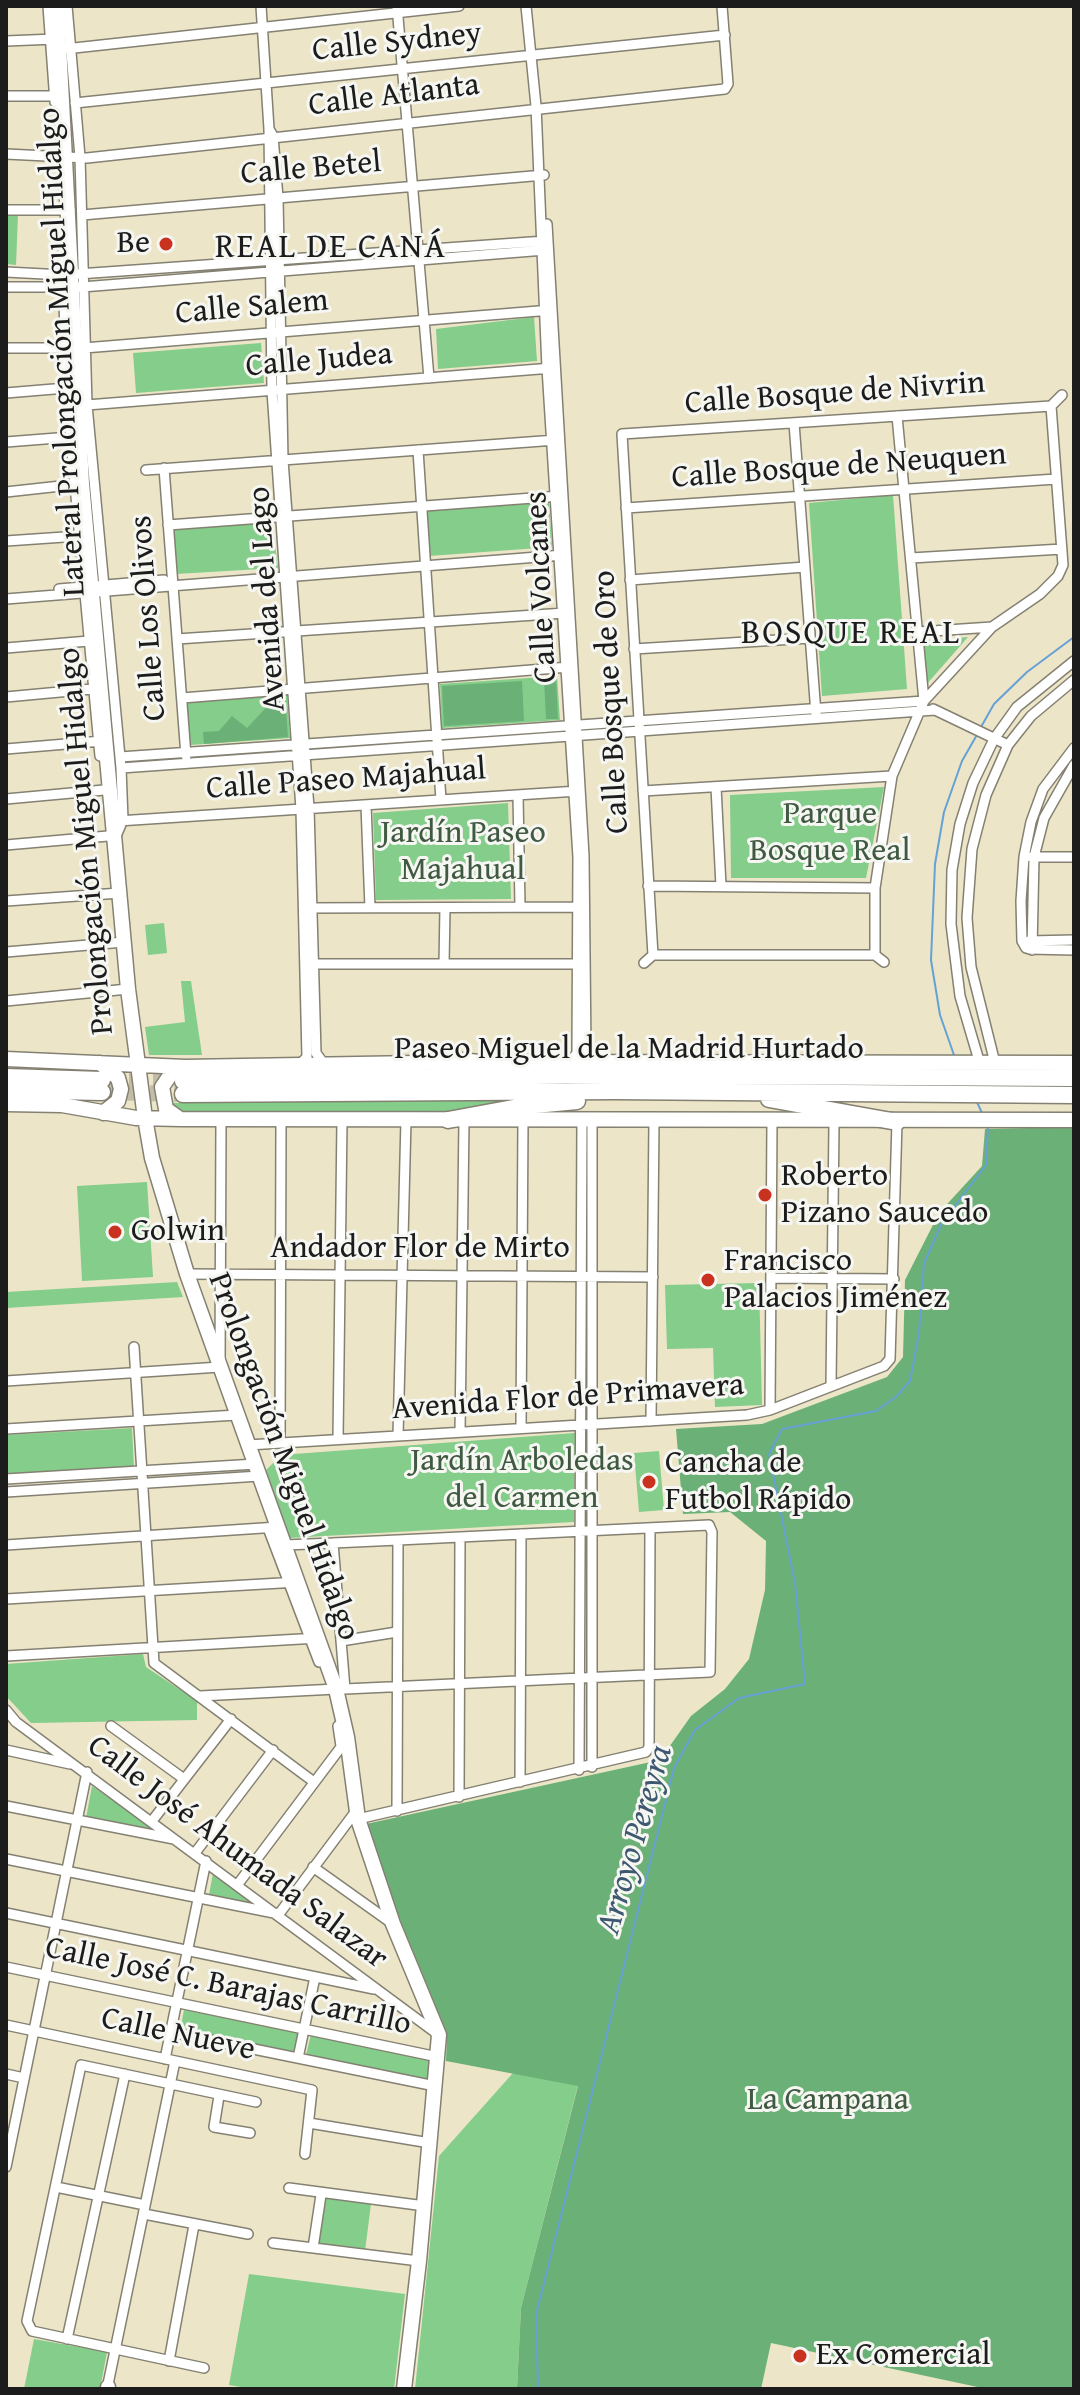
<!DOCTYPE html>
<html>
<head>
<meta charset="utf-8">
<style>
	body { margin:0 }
	#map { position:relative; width:1080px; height:2395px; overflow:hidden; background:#ece5c8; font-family:"Gentium Book Plus",serif }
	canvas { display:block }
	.frame { position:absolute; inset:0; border:8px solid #1c1c1c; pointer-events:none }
</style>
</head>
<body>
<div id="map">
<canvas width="1080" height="2395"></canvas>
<div class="frame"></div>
</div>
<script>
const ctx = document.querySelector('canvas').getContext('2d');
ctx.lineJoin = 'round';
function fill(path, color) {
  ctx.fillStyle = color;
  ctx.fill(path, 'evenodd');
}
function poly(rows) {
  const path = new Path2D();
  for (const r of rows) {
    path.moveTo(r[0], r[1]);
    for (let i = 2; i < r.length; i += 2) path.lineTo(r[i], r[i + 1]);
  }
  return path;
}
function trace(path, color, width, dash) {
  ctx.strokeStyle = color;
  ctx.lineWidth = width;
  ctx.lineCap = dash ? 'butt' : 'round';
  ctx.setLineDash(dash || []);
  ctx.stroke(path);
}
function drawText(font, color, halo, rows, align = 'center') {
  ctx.font = font + ' "Gentium Book Plus",serif';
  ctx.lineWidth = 6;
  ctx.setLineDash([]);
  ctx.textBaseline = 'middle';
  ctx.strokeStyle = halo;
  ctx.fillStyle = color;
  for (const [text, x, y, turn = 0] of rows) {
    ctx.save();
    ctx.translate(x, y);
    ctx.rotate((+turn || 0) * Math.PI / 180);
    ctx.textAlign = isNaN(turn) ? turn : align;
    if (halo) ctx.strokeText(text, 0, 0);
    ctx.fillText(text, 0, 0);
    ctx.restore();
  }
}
const green = poly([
	[6,215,18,215,16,265,6,264],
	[534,317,537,361,438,369,436,329],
	[261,343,264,383,136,393,133,353],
	[893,495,907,689,822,696,809,503],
	[549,501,552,547,429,556,427,510],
	[272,520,278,568,176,574,173,530,176,527],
	[968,637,926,685,922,641],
	[557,676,560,720,442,728,440,684],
	[287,695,290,738,190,745,187,702],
	[884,787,866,878,731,878,730,795],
	[508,803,511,899,376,900,373,813],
	[164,923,167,953,148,955,145,925],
	[181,981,191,981,202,1055,149,1055,145,1027,185,1022],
	[559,1099,453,1116,182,1115,170,1103],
	[147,1182,153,1277,82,1281,77,1186],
	[177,1282,183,1297,6,1308,6,1292],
	[759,1283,762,1405,715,1407,713,1348,667,1349,665,1285],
	[132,1428,134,1468,6,1475,6,1435],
	[575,1433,574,1522,289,1538,266,1470,281,1455],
	[659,1451,664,1510,639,1512,634,1453],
	[143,1654,146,1667,197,1701,197,1720,31,1723,6,1696,6,1664],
	[92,1786,159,1833,86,1818],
	[213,1873,265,1908,209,1895],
	[184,2010,299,2032,295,2053,180,2031],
	[311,2034,432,2060,428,2081,306,2055],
	[513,2073,578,2085,521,2308,517,2389,415,2389,439,2156],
	[324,2198,371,2204,365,2251,318,2245],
	[249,2274,405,2294,394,2389,252,2389,229,2385],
	[34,2339,107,2352,100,2389,24,2389]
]);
const forest = poly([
	[556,678,558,719,546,719,544,679],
	[522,681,524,721,444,726,442,686],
	[285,697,288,737,204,744,203,732,219,731,232,716,247,728,275,698],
	[1074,1127,1074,2389,987,2389,771,2343,761,2389,517,2389,521,2308,578,2086,446,2061,447,2033,401,1922,366,1824,660,1760,691,1716,725,1689,749,1659,765,1590,766,1541,730,1512,683,1514,676,1429,762,1424,887,1377,903,1357,905,1280,939,1213,982,1166,985,1129]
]);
const stream = poly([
	[981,727,994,704,1027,672,1074,637],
	[954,1055,940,1015,931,960,935,864,944,812,962,761,978,733],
	[976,1100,982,1113],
	[538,2389,536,2315,674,1768,695,1730,739,1698,805,1684,795,1583,769,1454,782,1429,876,1411,897,1396,910,1381,919,1333,924,1263,942,1223,986,1165,988,1126]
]);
const highwayTunnel = poly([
	[105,1080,178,1081],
	[102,1092,183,1094]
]);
const street = poly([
	[48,6,55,102],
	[67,6,80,157,87,405,121,768,123,820,116,836],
	[261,6,269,129,272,391,301,809,307,1057,300,1064],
	[397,6,429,378],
	[526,6,536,106,547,368,578,857,577,1053,570,1062],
	[6,41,55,39],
	[65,49,459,6],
	[6,96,59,96],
	[75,103,725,35],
	[269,129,273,136,278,198,283,460,309,808,316,1053,324,1064],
	[6,154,87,158,725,89,728,84,722,6],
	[6,210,70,210],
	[82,215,544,175],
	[547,224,584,856,586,1053,594,1062],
	[63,249,66,388,100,756],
	[6,272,64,275,545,241],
	[6,287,82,287,545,250],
	[6,348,71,348],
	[84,348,551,310],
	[6,393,66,388],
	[87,405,552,368],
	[1051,406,1062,395],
	[897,416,924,701],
	[794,423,816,714],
	[622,434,653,955,644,963],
	[622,434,1051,406],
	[6,442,70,437],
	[418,450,441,800],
	[164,468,186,756],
	[146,470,556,440],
	[6,492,79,484],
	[626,508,1056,479],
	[168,525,560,496],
	[6,541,79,536],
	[911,558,1062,549],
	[630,580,805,567],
	[59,589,164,580],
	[6,599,563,555],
	[918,632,992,627],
	[177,639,565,613],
	[6,648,89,641],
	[634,649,810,638],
	[6,697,92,689],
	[182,698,569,667],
	[933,709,1008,745],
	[6,749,102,741],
	[120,757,924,701],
	[121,768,935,710],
	[716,787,721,886],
	[643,791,892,776],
	[518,795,520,907],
	[6,799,104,790],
	[366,805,370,908],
	[118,821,578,791],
	[6,845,108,836],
	[1031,857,1074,857],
	[648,886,875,888],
	[6,901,120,893],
	[307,908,584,907],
	[1029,941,1074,940],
	[1026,948,1022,941,1021,901,1024,857,1031,822,1043,789,1074,748],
	[1029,949,1074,950],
	[1032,950,1034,857,1044,818,1074,765],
	[6,952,124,942],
	[653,955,875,955],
	[875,955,875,888,892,776,924,701,992,627,1040,594,1058,576,1063,565,1051,406],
	[875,955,884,962],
	[308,964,582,964],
	[444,964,445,908],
	[6,1001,128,989],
	[995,1063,971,967,967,918,972,849,986,795,1008,745,1031,716,1074,680],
	[980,1064,960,996,951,924,952,870,960,824,973,783,994,739,1017,707,1074,661],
	[187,1274,653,1277],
	[771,1278,894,1279],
	[134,1347,154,1663,314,1782],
	[6,1381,220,1367,221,1119],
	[831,1386,834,1123],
	[770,1410,772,1121],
	[651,1421,654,1120],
	[521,1428,523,1120],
	[6,1429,237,1415],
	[460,1432,464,1120],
	[398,1436,406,1120],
	[338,1439,342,1120],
	[280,1443,281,1121],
	[248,1445,747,1415,770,1410,884,1366,890,1359,897,1122],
	[6,1479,256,1464],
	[6,1492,260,1476],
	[268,1528,319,1662],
	[6,1545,278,1527],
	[285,1545,333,1543,398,1540,709,1525,712,1532,710,1672,345,1689,333,1543],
	[6,1599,298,1582],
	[341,1641,397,1632],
	[6,1656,318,1638],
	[200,1696,336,1689],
	[6,1710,16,1722,436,2033],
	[111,1726,184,1779],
	[338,1726,341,1746],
	[6,1750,70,1764],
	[592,1767,592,1120],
	[579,1770,582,1120],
	[520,1782,521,1534],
	[459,1797,460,1537],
	[6,1806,174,1839],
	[397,1811,398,1540],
	[358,1819,646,1752,649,1747,650,1528],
	[152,1821,231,1719],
	[195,1853,273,1750],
	[6,1859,279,1914,356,1811],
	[313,1867,393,1924],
	[238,1884,344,1743],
	[6,1913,374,1989],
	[6,1967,438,2057],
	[6,2025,312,2090,305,2154],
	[170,2032,435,2086],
	[298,2058,315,1977],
	[165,2059,206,1861],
	[6,2074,24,2078],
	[219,2096,214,2127,250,2133],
	[309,2123,430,2143],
	[6,2167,87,1772],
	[56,2187,145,2205],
	[289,2188,425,2206],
	[144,2214,248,2234],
	[273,2243,419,2261],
	[313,2248,321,2195],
	[67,2339,125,2074],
	[169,2361,194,2225],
	[204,2368,32,2331,27,2321,81,2065,256,2102],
	[107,2389,175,2061]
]);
const secondary = poly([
	[57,6,82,484,128,989,145,1118,152,1158,187,1274,336,1689,347,1737,358,1819,393,1924,439,2035,419,2261,404,2389],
	[6,1059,185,1067,474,1062],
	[498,1062,1074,1063],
	[100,1063,118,1078,121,1089,118,1101,103,1113],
	[6,1104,62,1105,136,1118,181,1119,1074,1120],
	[180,1119,166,1109,162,1087,173,1071,185,1067]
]);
const primary = poly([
	[108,2387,108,2389]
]);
const highway = poly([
	[462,1061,510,1067],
	[806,1070,848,1064],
	[6,1077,102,1080],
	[183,1081,567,1075,1074,1078],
	[6,1090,102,1092],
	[183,1094,614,1091,1074,1095],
	[769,1099,897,1122],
	[448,1120,524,1106,577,1101]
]);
const markers = [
	[166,244,8,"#c8321e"],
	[765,1195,8,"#c8321e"],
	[115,1232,8,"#c8321e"],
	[708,1280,8,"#c8321e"],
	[649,1482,8,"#c8321e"],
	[800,2356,8,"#c8321e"]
];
const streetNames = [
	["Calle Sydney",397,43,-6],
	["Calle Atlanta",394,96,-7],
	["Calle Betel",311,169,-5],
	["Calle Salem",252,308,-5],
	["Lateral Prolongación Miguel Hidalgo",63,352,-93],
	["Calle Judea",319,361,-5],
	["Calle Bosque de Nivrin",835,394,-4],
	["Calle Bosque de Neuquen",839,467,-4],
	["Calle Volcanes",542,587,-93],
	["Avenida del Lago",268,599,-94],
	["Calle Los Olivos",149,618,-94],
	["Calle Bosque de Oro",612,702,-93],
	["Calle Paseo Majahual",346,780,-4],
	["Prolongación Miguel Hidalgo",87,841,-95],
	["Paseo Miguel de la Madrid Hurtado",629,1050],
	["Andador Flor de Mirto",420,1249],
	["Avenida Flor de Primavera",568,1398,-4],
	["Prolongación Miguel Hidalgo",283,1457,70],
	["Calle José Ahumada Salazar",237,1853,37],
	["Calle José C. Barajas Carrillo",228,1987,12],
	["Calle Nueve",178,2035,12]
];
const poiNames = [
	["Be",150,244,"right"],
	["Roberto",781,1177],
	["Pizano Saucedo",781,1214],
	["Golwin",131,1232],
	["Francisco",724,1262],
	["Palacios Jiménez",724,1299],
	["Cancha de",665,1464],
	["Futbol Rápido",665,1501],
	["Ex Comercial",816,2356]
];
const parkNames = [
	["Parque",830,815],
	["Bosque Real",830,852],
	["Jardín Paseo",463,834],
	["Majahual",463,871],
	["Jardín Arboledas",522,1462],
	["del Carmen",522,1499],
	["La Campana",828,2101]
];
const neighbourhoodNames = [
	["REAL DE CANÁ",331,248],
	["BOSQUE REAL",851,634]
];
const waterNames = [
	["Arroyo Pereyra",636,1840,-74]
];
fill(green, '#84cd8a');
fill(forest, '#6bb076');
trace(stream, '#66a1d6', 2);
trace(highwayTunnel, '#c2bda6', 16, [16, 8]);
trace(street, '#848072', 12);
trace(secondary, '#848072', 17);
trace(primary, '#848072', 17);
trace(highway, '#848072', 19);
trace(street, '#fff', 9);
trace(secondary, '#fff', 14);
trace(primary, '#fff', 14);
trace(highway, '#fff', 16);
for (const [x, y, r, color] of markers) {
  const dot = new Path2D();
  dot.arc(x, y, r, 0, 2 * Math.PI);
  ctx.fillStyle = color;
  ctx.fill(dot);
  trace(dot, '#f6f6f2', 3);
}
drawText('32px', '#1c1c1c', '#f6f6f2', streetNames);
drawText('32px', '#1c1c1c', '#f6f6f2', poiNames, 'left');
drawText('32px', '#405a42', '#f6f6f2', parkNames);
ctx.letterSpacing = '2px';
drawText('34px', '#1c1c1c', '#f6f6f2', neighbourhoodNames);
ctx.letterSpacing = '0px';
drawText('italic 34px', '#3d5870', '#f6f6f2', waterNames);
</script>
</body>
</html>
